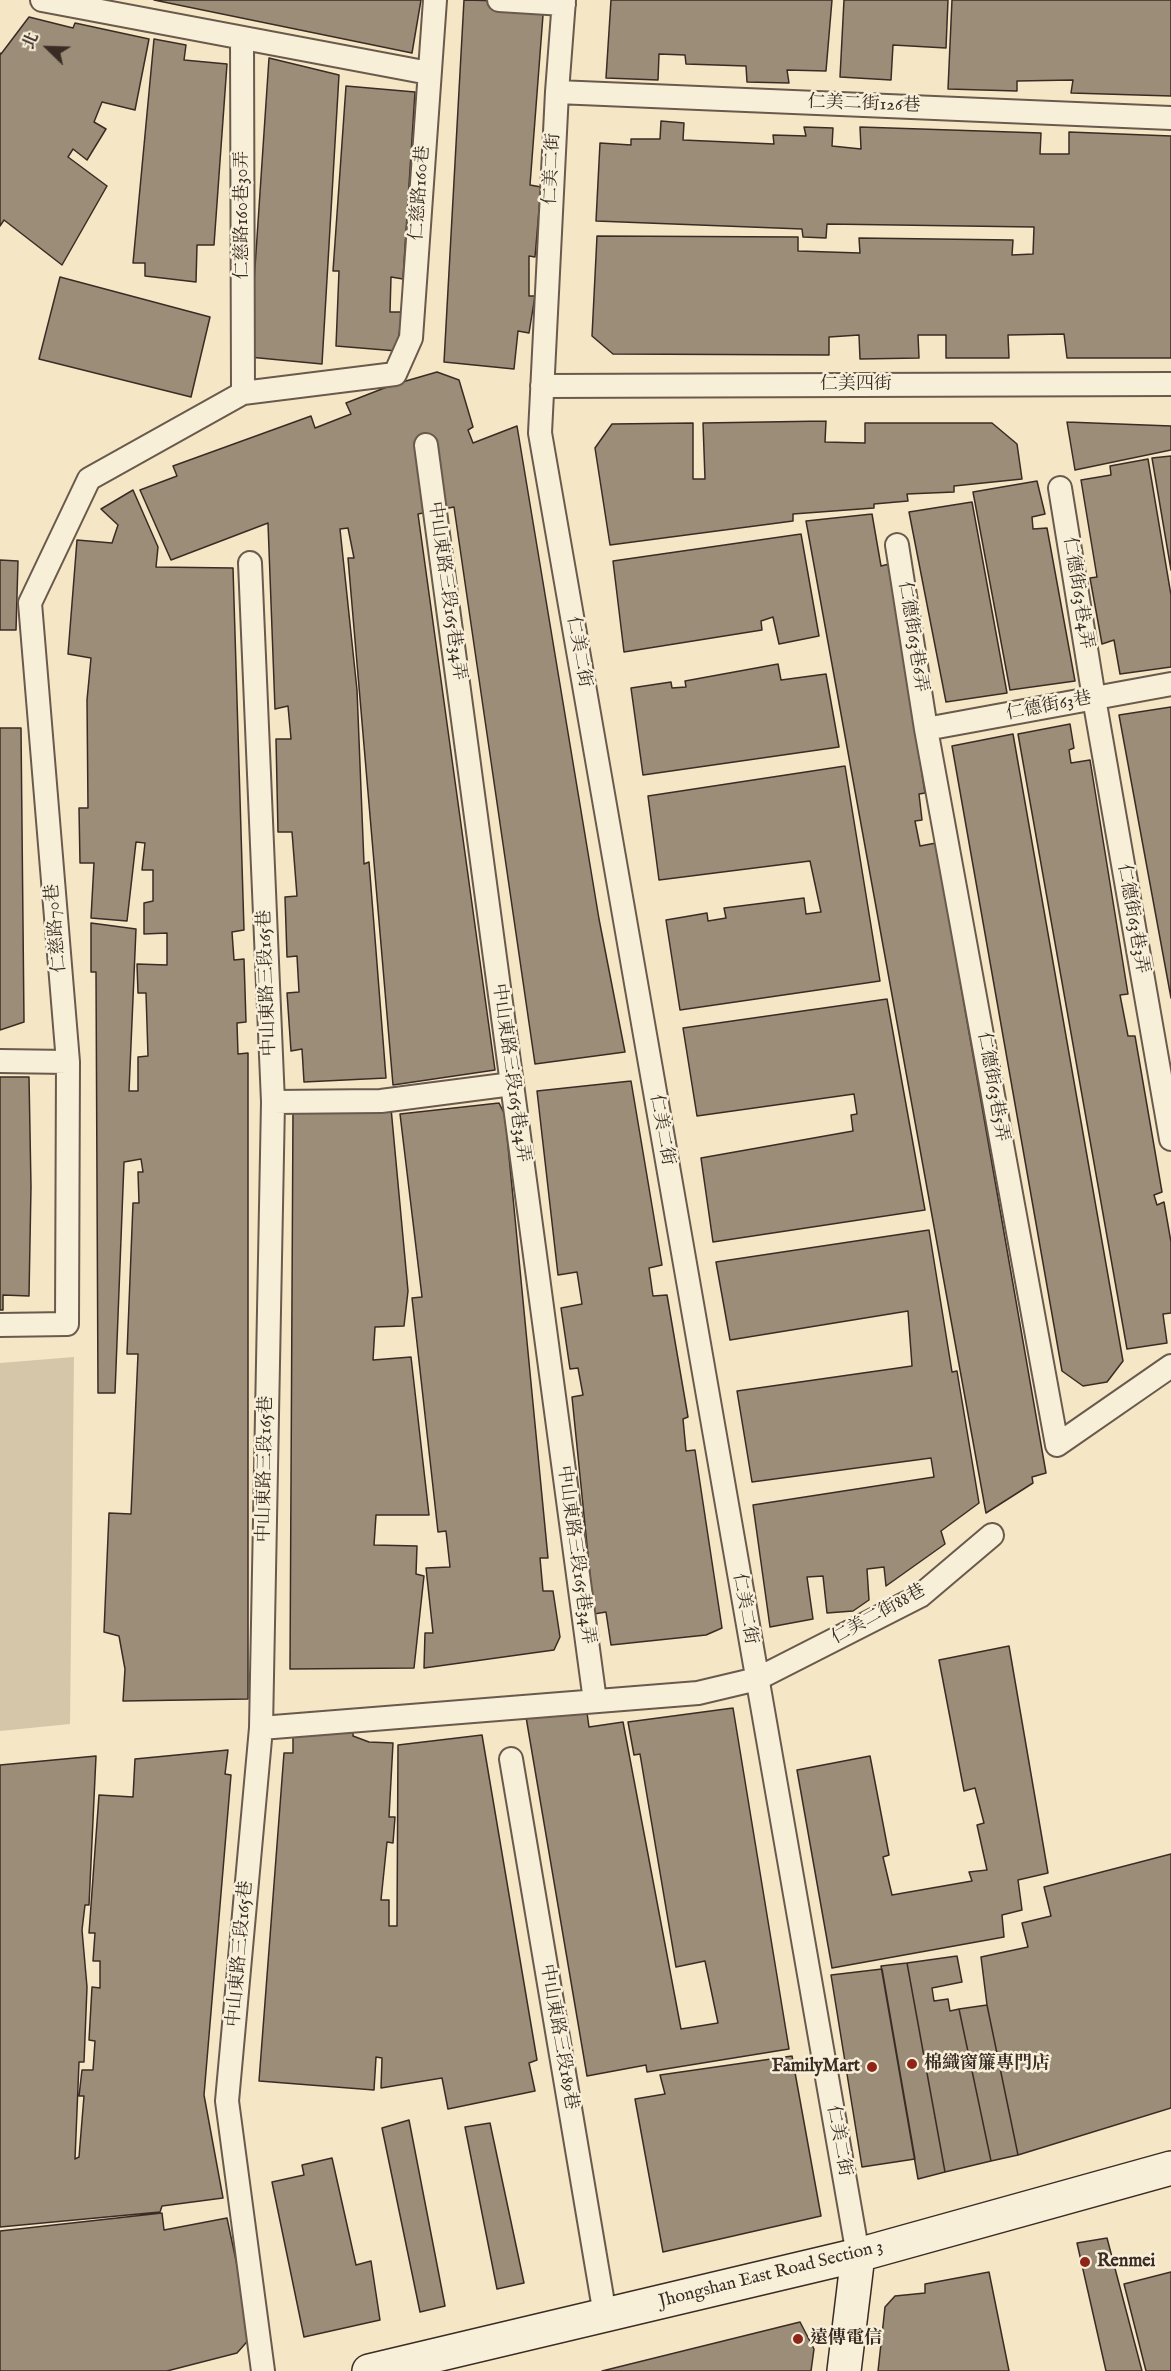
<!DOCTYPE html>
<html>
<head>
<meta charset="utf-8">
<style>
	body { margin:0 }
	#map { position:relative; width:1171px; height:2371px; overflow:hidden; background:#f5e6c5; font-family:"IM FELL English","Noto Serif TC",serif }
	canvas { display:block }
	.north { position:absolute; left:18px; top:18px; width:60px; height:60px; -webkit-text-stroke:4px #f8efd9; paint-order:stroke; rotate:293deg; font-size:16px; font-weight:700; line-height:24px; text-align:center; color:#3a2c25 }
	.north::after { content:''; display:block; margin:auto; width:21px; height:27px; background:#3a2c25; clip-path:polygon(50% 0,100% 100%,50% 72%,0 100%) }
</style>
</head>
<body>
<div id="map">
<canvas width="1171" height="2371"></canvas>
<div class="north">北</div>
</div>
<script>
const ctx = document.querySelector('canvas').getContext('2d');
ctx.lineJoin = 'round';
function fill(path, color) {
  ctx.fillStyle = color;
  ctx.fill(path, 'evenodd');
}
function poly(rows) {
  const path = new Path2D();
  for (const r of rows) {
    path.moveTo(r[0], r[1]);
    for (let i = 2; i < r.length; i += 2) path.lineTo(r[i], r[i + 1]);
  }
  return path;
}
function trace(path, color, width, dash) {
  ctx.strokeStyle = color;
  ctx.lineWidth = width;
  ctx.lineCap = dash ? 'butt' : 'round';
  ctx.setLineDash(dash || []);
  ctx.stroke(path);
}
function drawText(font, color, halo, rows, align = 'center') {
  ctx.font = font + ' "IM FELL English","Noto Serif TC",serif';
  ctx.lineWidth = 5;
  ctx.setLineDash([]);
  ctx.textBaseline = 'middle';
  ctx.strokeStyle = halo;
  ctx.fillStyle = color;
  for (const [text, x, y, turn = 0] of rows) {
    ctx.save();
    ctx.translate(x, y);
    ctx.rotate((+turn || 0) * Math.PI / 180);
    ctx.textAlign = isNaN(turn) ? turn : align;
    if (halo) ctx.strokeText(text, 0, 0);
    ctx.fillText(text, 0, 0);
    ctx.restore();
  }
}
const green = poly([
	[74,1357,70,1724,0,1731,0,1363]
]);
const building = poly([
	[154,0,421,0,412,53,154,0],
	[464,0,544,2,530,185,541,187,535,257,529,256,529,296,535,296,529,333,518,331,514,369,444,362,464,0],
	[611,0,832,0,826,71,787,70,789,83,747,82,746,66,686,64,685,55,659,54,658,80,606,78,611,0],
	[844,0,948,0,946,48,893,45,891,80,840,77,844,0],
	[952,0,1171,0,1171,96,1071,93,1073,80,1017,81,1017,91,948,89,952,0],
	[29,17,73,28,75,23,149,39,135,110,102,102,94,122,106,129,87,160,73,149,68,157,107,186,62,265,4,220,0,226,0,53,1,54,29,17],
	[154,39,186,45,184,60,227,64,214,245,197,245,196,282,145,276,145,263,133,263,154,39],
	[269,58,339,75,322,364,249,357,269,58],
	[346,86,415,92,403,279,391,277,390,312,402,312,397,351,336,346,339,271,333,271,346,86],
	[661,121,684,123,683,140,774,144,773,135,806,136,804,127,833,128,832,146,861,149,860,127,1041,133,1040,154,1069,154,1069,132,1171,136,1171,358,1067,358,1064,334,1008,335,1009,358,946,358,946,335,918,335,919,358,860,359,859,335,829,337,829,355,613,354,592,336,597,236,798,237,798,251,860,253,859,238,1013,240,1012,255,1033,254,1034,227,827,224,826,238,803,237,802,229,596,221,600,143,631,145,631,139,660,139,661,121],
	[60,277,210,317,191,397,39,359,60,277],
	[437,372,459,380,473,427,468,430,473,443,517,426,599,919,625,1052,535,1064,454,507,418,514,495,1070,393,1085,348,558,354,558,348,528,340,529,357,690,364,864,369,862,386,1078,304,1082,302,1049,291,1051,287,993,299,992,297,956,287,957,285,897,297,896,292,832,278,832,276,739,291,739,288,706,275,709,268,523,171,560,140,490,177,476,173,466,311,416,315,428,351,414,346,403,392,385,437,372],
	[826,421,825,442,865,443,865,423,992,423,1017,444,1022,479,954,486,954,492,907,494,908,501,874,504,874,508,793,514,793,521,610,545,595,448,612,424,693,423,693,479,705,479,703,423,826,421],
	[1067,422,1171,426,1171,450,1075,470,1067,422],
	[1171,456,1171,570,1152,458,1171,456],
	[1148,459,1171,595,1171,667,1120,674,1114,640,1102,644,1090,578,1097,577,1081,480,1111,475,1110,466,1148,459],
	[1037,481,1045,514,1032,517,1033,529,1047,528,1075,681,1010,690,973,492,1037,481],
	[133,490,158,547,156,567,233,568,244,930,232,932,234,960,244,959,246,1022,237,1023,238,1054,248,1053,248,1699,123,1701,125,1669,119,1636,104,1632,109,1513,131,1514,138,1354,127,1354,133,1203,139,1203,138,1172,143,1172,141,1159,124,1162,115,1393,98,1393,96,972,91,972,91,923,136,929,129,1091,138,1091,138,1057,148,1056,146,993,138,993,137,964,167,965,167,933,144,934,144,903,153,901,153,870,142,870,145,843,136,842,127,921,91,918,94,863,80,863,79,808,88,808,87,700,91,658,68,654,77,540,112,543,118,525,101,509,133,490],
	[972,502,1007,693,946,702,909,512,972,502],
	[872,514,881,566,889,564,925,793,919,794,922,820,915,821,920,846,936,843,1046,1473,1032,1477,1033,1483,986,1513,806,521,872,514],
	[801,534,819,636,779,644,773,617,761,621,762,630,624,652,613,561,801,534],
	[0,560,18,561,16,630,0,630,0,560],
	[778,664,781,680,826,674,839,747,643,775,631,688,671,682,672,688,686,687,685,681,778,664],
	[1171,707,1171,998,1119,715,1171,707],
	[1070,724,1074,748,1069,750,1071,763,1090,760,1128,994,1120,995,1128,1036,1135,1036,1162,1192,1154,1195,1157,1205,1164,1202,1171,1242,1171,1313,1163,1314,1167,1343,1127,1349,1018,734,1070,724],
	[0,728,21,728,24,1022,0,1030,0,728],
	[1013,734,1123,1361,1107,1382,1083,1386,1062,1371,952,746,1013,734],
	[845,766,880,981,680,1010,666,920,707,913,708,921,726,918,724,908,804,898,806,914,821,912,810,861,659,880,648,796,845,766],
	[887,999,925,1210,713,1242,701,1158,853,1131,851,1115,857,1114,854,1094,697,1116,683,1028,887,999],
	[0,1077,29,1077,31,1187,29,1296,3,1295,3,1310,0,1310,0,1077],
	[631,1081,662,1265,649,1268,653,1296,667,1295,688,1417,683,1419,686,1451,695,1450,722,1628,706,1635,611,1645,606,1612,594,1614,572,1397,583,1395,578,1368,570,1369,561,1308,582,1304,577,1272,558,1275,537,1091,631,1081],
	[499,1103,505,1115,548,1558,540,1558,543,1591,553,1591,560,1637,554,1650,424,1668,425,1633,433,1633,426,1568,450,1567,446,1531,438,1532,412,1298,422,1297,400,1114,499,1103],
	[391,1108,408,1291,404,1326,375,1327,373,1360,411,1357,429,1515,376,1515,374,1545,417,1546,416,1574,424,1576,414,1668,290,1669,293,1109,391,1108],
	[929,1230,952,1372,957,1371,979,1503,941,1531,945,1544,886,1586,884,1567,867,1569,869,1600,853,1611,827,1613,823,1576,807,1577,813,1619,770,1627,753,1505,934,1477,931,1458,752,1482,737,1391,912,1366,908,1311,730,1340,716,1262,929,1230],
	[1009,1646,1048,1873,1018,1880,1022,1910,1002,1915,1004,1937,832,1968,797,1770,870,1756,889,1855,883,1857,892,1895,972,1881,969,1872,987,1870,977,1825,984,1823,975,1788,964,1791,939,1660,1009,1646],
	[733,1708,789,2049,647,2072,646,2065,587,2076,526,1717,587,1713,589,1727,623,1722,681,2029,718,2023,705,1961,676,1967,640,1754,634,1755,628,1722,733,1708],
	[353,1728,353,1736,369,1742,393,1743,389,1817,395,1817,393,1843,387,1842,381,1900,389,1900,389,1926,397,1926,398,1745,482,1735,537,2060,529,2063,535,2091,448,2109,442,2078,381,2088,382,2058,376,2057,374,2090,259,2081,284,1753,293,1753,293,1734,353,1728],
	[228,1750,225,1774,231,1775,204,2095,223,2198,162,2206,160,2212,0,2227,0,1765,96,1756,89,1905,85,1905,82,1930,87,1987,84,2062,79,2062,75,2159,79,2157,84,2096,79,2096,82,2070,93,2070,95,2041,89,2040,92,1987,100,1988,100,1961,93,1961,95,1933,89,1933,99,1795,133,1797,135,1759,228,1750],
	[1171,1854,1171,2108,1018,2155,987,2005,981,1957,1028,1947,1022,1923,1051,1916,1044,1887,1171,1854],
	[957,1956,962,1982,932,1988,934,2001,948,1999,950,2011,959,2009,991,2161,945,2172,907,1963,957,1956],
	[907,1963,945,2172,918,2179,881,1966,907,1963],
	[882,1969,915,2159,862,2167,831,1975,882,1969],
	[987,2005,1018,2155,991,2161,959,2009,987,2005],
	[792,2056,821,2216,663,2252,635,2099,665,2094,660,2075,792,2056],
	[409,2120,445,2306,420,2312,382,2128,409,2120],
	[490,2123,524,2283,497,2289,465,2127,490,2123],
	[332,2158,356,2265,371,2261,380,2320,304,2337,272,2182,304,2175,302,2165,332,2158],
	[162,2213,164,2230,227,2218,252,2336,237,2353,167,2371,0,2371,0,2231,162,2213],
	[1107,2238,1142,2371,1106,2371,1077,2243,1107,2238],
	[989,2272,1009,2371,878,2371,885,2307,895,2296,925,2293,925,2284,989,2272],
	[1171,2272,1171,2371,1146,2371,1124,2284,1171,2272],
	[800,2322,814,2349,811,2371,602,2371,800,2322]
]);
const lane = poly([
	[42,0,429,73],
	[499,0,564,4],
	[564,0,557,92,540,433,858,2255],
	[242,38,243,393],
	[557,92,1171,118],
	[542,386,1171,384],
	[426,445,595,1701],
	[1060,488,1094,698,1171,1139],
	[897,545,926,729,1057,1445,1171,1366],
	[250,563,273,1102,261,1728,227,2101,263,2371],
	[926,729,1171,684],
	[0,1061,68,1062],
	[273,1102,381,1101,512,1084],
	[0,1325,67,1324,68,1062,30,603,89,479,243,393,395,374,411,338,435,0],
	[261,1728,698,1693,757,1679,920,1596,992,1535],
	[511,1759,605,2315]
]);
const secondary = poly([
	[369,2371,858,2255,1171,2168],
	[844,2371,858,2255]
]);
const markers = [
	[912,2064,6,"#8f2418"],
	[872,2067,6,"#8f2418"],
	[1085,2262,6,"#8f2418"],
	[798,2339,6,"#8f2418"]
];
const streetNames = [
	["仁美二街126巷",864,105,2],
	["仁美二街",553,169,-87],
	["仁慈路160巷",421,193,-86],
	["仁慈路160巷30弄",243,215,-90],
	["仁美四街",856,385],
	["中山東路三段165巷34弄",446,591,82],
	["仁德街63巷4弄",1077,593,81],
	["仁德街63巷6弄",912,637,81],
	["仁美二街",578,652,80],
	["仁德街63巷",1049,707,-11],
	["仁德街63巷3弄",1132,919,80],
	["仁慈路70巷",57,928,-95],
	["中山東路三段165巷",268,983,-92],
	["中山東路三段165巷34弄",510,1073,82],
	["仁德街63巷5弄",992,1087,80],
	["仁美二街",661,1130,80],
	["中山東路三段165巷",266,1469,-89],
	["中山東路三段165巷34弄",575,1555,82],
	["仁美二街",744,1609,80],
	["仁美二街88巷",879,1615,-29],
	["中山東路三段165巷",241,1954,-85],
	["中山東路三段189巷",558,2037,80],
	["仁美二街",838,2141,80],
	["Jhongshan East Road Section 3",771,2275,-14]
];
const poiNames = [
	["棉織窗簾專門店",924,2064],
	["FamilyMart",860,2067,"right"],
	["Renmei",1097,2262],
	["遠傳電信",810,2339]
];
fill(green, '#d5c6aa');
fill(building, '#9b8d78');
trace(building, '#3a2c25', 1.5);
trace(lane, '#695a4d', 26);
trace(secondary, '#3a2c25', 36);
trace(lane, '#f8efd9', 22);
trace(secondary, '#f8efd9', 33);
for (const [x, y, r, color] of markers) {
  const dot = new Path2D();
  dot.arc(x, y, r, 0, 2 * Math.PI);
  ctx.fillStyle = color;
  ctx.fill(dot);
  trace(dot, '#f8efd9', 2);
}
drawText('18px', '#3a2c25', '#f8efd9', streetNames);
drawText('bold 18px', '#3a2c25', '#f8efd9', poiNames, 'left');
</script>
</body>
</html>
